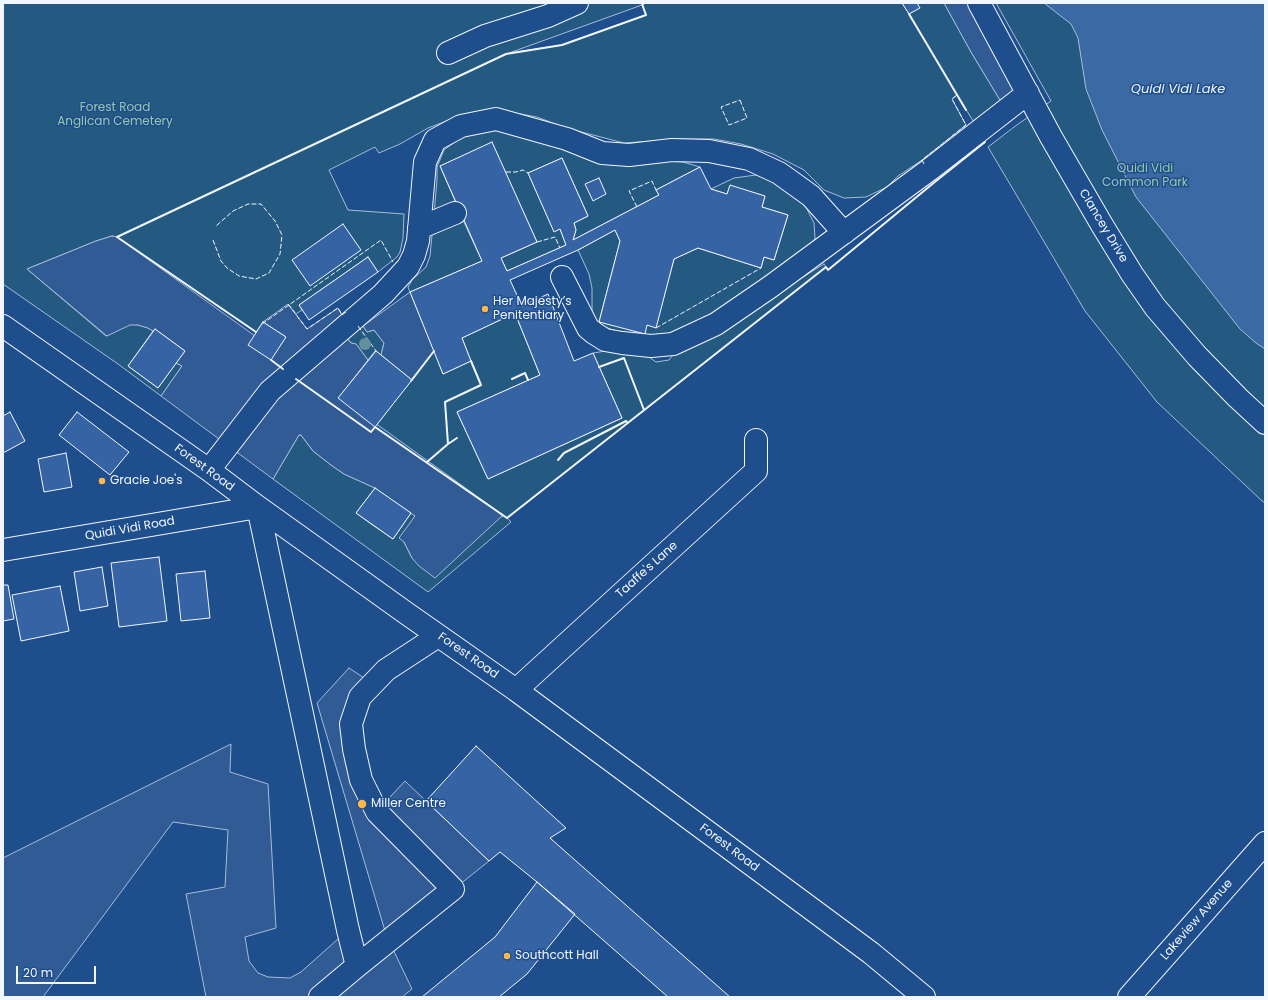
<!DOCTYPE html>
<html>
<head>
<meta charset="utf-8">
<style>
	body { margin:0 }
	#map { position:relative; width:1268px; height:1000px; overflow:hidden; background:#1f4e8c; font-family:Poppins,sans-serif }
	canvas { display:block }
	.frame { position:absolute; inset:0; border:4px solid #f2f6ff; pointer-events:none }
	.scale { position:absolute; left:16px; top:966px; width:80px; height:18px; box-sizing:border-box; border:2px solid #f2f6ff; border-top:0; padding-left:5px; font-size:12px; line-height:14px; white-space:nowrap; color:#f2f6ff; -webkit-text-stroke:3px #1f4e8c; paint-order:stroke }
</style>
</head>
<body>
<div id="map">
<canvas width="1268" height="1000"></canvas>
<div class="frame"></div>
<div class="scale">20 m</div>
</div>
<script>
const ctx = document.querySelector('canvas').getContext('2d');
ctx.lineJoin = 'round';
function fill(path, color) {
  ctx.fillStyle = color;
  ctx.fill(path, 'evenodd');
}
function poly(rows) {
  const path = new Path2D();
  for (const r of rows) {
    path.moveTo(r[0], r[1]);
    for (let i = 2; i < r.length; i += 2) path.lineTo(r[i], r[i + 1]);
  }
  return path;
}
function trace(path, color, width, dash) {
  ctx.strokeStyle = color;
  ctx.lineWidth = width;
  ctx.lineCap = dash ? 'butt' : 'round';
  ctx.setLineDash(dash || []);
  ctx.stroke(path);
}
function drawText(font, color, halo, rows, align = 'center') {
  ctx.font = font + ' Poppins,sans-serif';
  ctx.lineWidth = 3;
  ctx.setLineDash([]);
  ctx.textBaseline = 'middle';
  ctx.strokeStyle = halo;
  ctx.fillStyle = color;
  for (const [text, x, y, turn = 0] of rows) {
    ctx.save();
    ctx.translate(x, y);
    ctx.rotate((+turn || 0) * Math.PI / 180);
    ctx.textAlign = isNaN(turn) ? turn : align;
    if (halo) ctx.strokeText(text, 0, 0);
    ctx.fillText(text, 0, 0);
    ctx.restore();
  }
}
const green = poly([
	[3,3,902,3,909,14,919,8,917,3,944,3,971,52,1003,105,975,124,957,95,952,99,966,125,922,160,898,176,887,187,866,197,844,198,824,190,804,170,773,154,741,144,714,139,681,139,624,143,566,128,537,117,498,110,454,118,428,128,400,144,379,153,375,147,329,170,348,210,404,214,403,238,400,252,397,257,378,272,368,257,299,305,302,310,296,314,289,305,263,322,256,332,117,237,112,236,96,241,27,269,106,336,130,324,138,325,148,328,153,331,128,366,158,388,176,363,182,366,161,396,118,364,3,284,3,3],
	[642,5,646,15,562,45,509,53,642,5],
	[996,3,1265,3,1265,503,1261,500,1157,402,1085,311,988,147,1014,127,1051,101,996,3],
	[498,128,668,161,683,162,700,167,656,190,659,195,573,240,576,230,574,223,588,216,562,158,528,173,554,231,560,229,566,245,507,271,501,258,537,242,492,143,440,166,456,203,434,215,437,180,437,167,444,150,462,137,498,128],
	[756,175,784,184,804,203,814,223,815,238,811,249,714,315,669,338,625,334,602,326,596,323,592,312,592,288,589,274,578,250,615,230,620,241,599,322,647,325,656,327,674,259,698,248,761,268,764,257,774,260,788,215,762,207,765,196,730,186,727,194,711,189,734,178,756,175],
	[463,220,482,261,410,292,408,287,412,280,426,267,430,256,432,235,463,220],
	[824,264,826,267,507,518,511,522,440,582,428,592,273,479,299,435,301,435,313,451,331,465,344,474,375,488,356,513,371,524,393,539,411,513,415,516,404,542,412,558,503,516,375,427,434,351,443,374,471,361,462,338,515,313,540,375,457,412,488,479,622,418,593,353,606,351,646,355,656,362,669,360,676,351,695,344,824,264],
	[363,326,367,332,374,330,384,343,381,355,375,351,368,360,356,344,351,343,346,337,359,327,363,326]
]);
const parking = poly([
	[944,3,979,3,1028,93,1006,110,971,52,944,3],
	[112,236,117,237,276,351,286,337,263,322,288,304,307,329,338,308,342,315,348,312,346,337,351,343,356,344,368,360,339,397,503,515,435,578,419,566,412,558,404,542,399,538,415,516,375,488,344,474,331,465,313,451,301,435,299,435,273,479,161,396,182,366,176,363,185,351,155,329,153,331,148,328,138,325,130,325,107,336,27,269,96,241,112,236],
	[410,292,434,351,412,380,381,355,384,343,374,330,367,332,363,326,410,292],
	[349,668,373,684,351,724,377,811,405,781,489,861,389,941,412,989,402,997,206,997,186,894,225,887,228,830,173,822,43,997,3,997,3,858,231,744,230,772,268,784,276,928,245,937,249,961,258,973,268,977,290,978,301,972,348,930,357,966,388,941,317,703,349,668]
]);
const water = poly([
	[1044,3,1265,3,1265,349,1256,343,1240,329,1136,197,1102,130,1086,89,1078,38,1071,24,1044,3]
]);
const building = poly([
	[902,3,917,3,920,8,909,14,902,3],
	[492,142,537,242,501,258,507,271,566,245,560,229,554,232,528,173,562,158,588,216,574,223,576,230,573,240,659,195,656,190,700,167,711,189,727,194,730,185,765,196,762,207,788,215,774,260,764,257,761,268,698,248,674,259,656,328,647,325,645,334,599,322,620,241,615,230,578,250,510,280,522,306,548,294,574,361,593,353,622,418,488,479,457,412,540,375,515,313,462,338,471,361,443,374,410,292,482,261,440,166,492,142],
	[599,178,606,194,593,201,585,184,599,178],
	[343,224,361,250,310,286,292,260,343,224],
	[368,257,378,272,309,320,299,305,368,257],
	[263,322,286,337,271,360,248,345,263,322],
	[155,329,185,351,158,388,128,366,155,329],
	[376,351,412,380,375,427,338,398,376,351],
	[10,412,25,441,3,453,3,416,10,412],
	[77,412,129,452,110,475,59,435,77,412],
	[66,453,72,487,44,492,38,459,66,453],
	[375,488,411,513,393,539,356,513,375,488],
	[159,557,167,621,119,627,111,563,159,557],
	[102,567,108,606,80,611,74,572,102,567],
	[205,571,210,618,181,621,176,574,205,571],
	[3,585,8,585,14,619,3,621,3,585],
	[60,586,69,631,21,641,12,595,60,586],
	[476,746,566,828,550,838,730,997,668,997,537,882,500,852,489,861,426,801,476,746],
	[537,882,575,914,527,974,499,997,422,997,495,937,537,882]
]);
const minor = poly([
	[979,3,1051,137,1102,225,1132,274,1155,307,1197,356,1238,398,1265,423],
	[448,53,485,36,548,16,577,3],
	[419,228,455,213],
	[562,277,588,328,594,333,605,340,622,343,651,346,673,344,716,324,770,287,929,170,1028,93],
	[3,326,209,470,258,507,406,613,516,690,871,953,924,997],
	[209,470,270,391,383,294,408,267,414,255,418,241,425,162,435,140,461,126,496,119,567,139,602,153,629,155,672,150,709,151,749,159,779,173,811,196,844,233],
	[258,507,348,930,357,966],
	[3,550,258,507],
	[516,690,756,471,756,440],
	[320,997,357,966,453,889,377,812,361,780,354,749,351,724,360,697,386,670,438,636],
	[1129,997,1265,843]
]);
const fence = poly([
	[740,100,747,118,729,125,721,107,740,100],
	[924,164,922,160,966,125,952,99,957,95],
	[506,172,516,172,523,170,528,173],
	[637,207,629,191,652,181,656,190],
	[213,240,221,261,227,268,239,276,256,279,269,273,280,254,282,235,275,221,261,204,248,204,233,211,216,226],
	[537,242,555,237,560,248],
	[288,304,307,329,338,308,342,315,346,312],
	[262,324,381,240,393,262],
	[358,326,376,351],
	[656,328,761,268]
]);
const wall = poly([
	[909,14,966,110],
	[256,332,117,237,506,54,562,45,646,15,642,4,645,3],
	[271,360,283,369],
	[599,367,624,358,644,410],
	[296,379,371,432,375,427,507,518,826,267,828,270,936,181,985,142],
	[512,379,525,373,528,380],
	[411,381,434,351],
	[448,444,457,438],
	[558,460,564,453,626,421,628,423],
	[427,462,448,444,445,402,481,385,471,361]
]);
const trees = [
	[365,344]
];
const markers = [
	[485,309,4,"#ffb74d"],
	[102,481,4,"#ffb74d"],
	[362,804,5,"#ffb74d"],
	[507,956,4,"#ffb74d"]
];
const parkNames = [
	["Forest Road",115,108],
	["Anglican Cemetery",115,122],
	["Quidi Vidi",1145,169],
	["Common Park",1145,183]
];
const streetNames = [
	["Clancey Drive",1103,226,59],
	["Forest Road",204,468,36],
	["Quidi Vidi Road",130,529,-10],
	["Taaffe's Lane",647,570,-42],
	["Forest Road",468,656,35],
	["Forest Road",729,848,37],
	["Lakeview Avenue",1197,920,-49]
];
const poiNames = [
	["Her Majesty’s",493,302],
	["Penitentiary",493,316],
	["Gracie Joe's",110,481],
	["Miller Centre",371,804],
	["Southcott Hall",515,956]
];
const waterNames = [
	["Quidi Vidi Lake",1178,90]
];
fill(green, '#245a82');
trace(green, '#a8bbd7', 1);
fill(parking, '#305b95');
trace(parking, '#a8bbd7', 1);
fill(water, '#3b69a3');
trace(water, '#a8bbd7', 1);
fill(building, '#3563a3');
trace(building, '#f2f6ff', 1);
trace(minor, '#f2f6ff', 24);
trace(minor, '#1f4e8c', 22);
trace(fence, '#f2f6ff', 1, [5, 2]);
trace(wall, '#f2f6ff', 2);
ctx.fillStyle = '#61919a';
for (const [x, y] of trees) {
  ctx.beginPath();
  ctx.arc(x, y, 6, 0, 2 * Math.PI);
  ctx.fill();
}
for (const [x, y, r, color] of markers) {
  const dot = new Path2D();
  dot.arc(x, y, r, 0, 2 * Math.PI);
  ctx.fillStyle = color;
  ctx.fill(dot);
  trace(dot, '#1f4e8c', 1.5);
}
drawText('12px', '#97c8a6', '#1f4e8c', parkNames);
drawText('12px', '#f2f6ff', '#1f4e8c', streetNames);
drawText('12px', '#f2f6ff', '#1f4e8c', poiNames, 'left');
drawText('italic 13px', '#f2f6ff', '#1f4e8c', waterNames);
</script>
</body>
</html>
